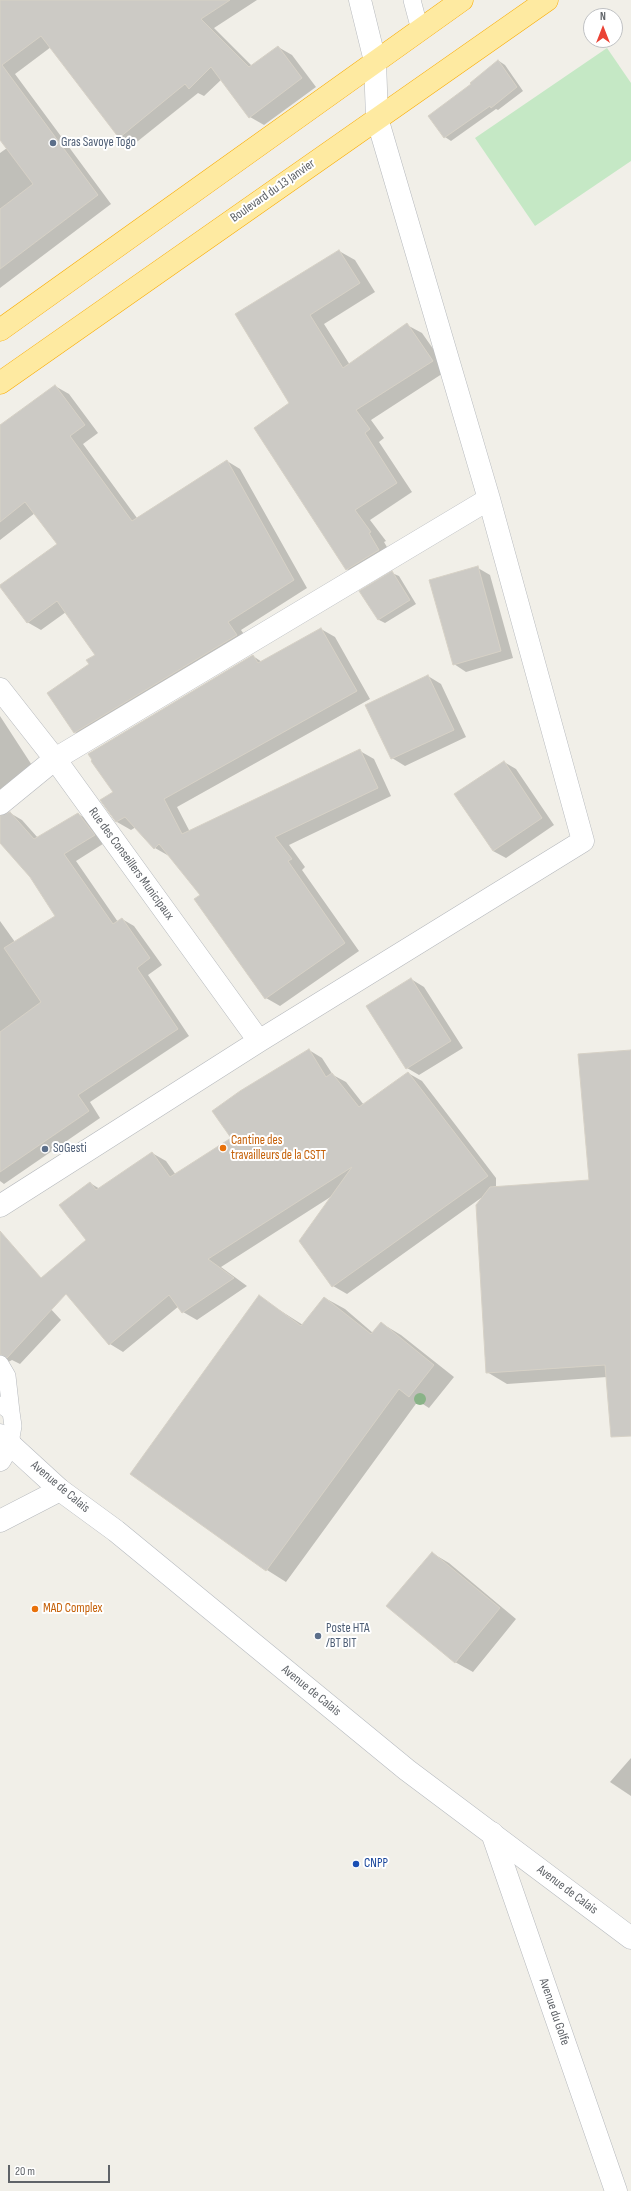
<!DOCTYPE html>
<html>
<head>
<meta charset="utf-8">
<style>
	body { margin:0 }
	#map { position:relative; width:631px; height:2191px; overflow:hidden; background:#f1efe8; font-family:"Sofia Sans Condensed",sans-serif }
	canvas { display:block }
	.north { position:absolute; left:583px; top:8px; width:40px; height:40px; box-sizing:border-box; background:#fff; border:1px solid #bfc1c3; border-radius:50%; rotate:0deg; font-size:11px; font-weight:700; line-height:16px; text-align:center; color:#5f6368 }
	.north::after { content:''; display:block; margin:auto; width:14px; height:18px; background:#ea4335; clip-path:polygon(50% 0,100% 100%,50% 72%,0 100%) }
	.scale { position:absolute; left:8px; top:2165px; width:102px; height:18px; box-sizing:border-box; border:2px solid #5f6368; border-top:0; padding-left:5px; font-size:12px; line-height:14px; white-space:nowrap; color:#5f6368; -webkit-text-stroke:3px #fff; paint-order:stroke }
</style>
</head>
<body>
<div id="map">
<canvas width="631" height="2191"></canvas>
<div class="north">N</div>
<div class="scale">20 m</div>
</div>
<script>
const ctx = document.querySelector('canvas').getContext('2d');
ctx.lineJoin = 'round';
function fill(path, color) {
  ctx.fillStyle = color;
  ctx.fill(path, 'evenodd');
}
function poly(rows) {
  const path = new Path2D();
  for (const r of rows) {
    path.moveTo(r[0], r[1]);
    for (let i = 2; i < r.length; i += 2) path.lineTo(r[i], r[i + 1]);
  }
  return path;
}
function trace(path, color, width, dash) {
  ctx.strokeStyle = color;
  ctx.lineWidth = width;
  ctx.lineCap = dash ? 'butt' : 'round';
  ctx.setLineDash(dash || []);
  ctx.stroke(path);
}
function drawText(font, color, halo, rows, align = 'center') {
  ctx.font = font + ' "Sofia Sans Condensed",sans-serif';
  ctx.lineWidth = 4;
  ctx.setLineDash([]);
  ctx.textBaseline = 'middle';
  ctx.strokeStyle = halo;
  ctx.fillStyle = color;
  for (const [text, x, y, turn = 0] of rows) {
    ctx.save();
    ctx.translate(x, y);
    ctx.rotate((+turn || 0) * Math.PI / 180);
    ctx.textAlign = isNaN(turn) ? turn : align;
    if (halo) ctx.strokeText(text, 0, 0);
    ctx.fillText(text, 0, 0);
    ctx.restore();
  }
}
const green = poly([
	[607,48,631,83,631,161,535,226,475,138]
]);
const shadow = poly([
	[0,0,257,0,214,28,252,66,278,47,292,55,316,87,264,125,250,117,222,79,204,96,198,93,133,145,119,137,51,47,15,74,111,204,0,288,0,153,7,148,0,138],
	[499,61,505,65,523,91,498,110,496,109,451,141,445,137],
	[339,251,355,260,375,292,324,324,350,365,407,325,422,333,448,370,371,420,384,438,379,442,412,492,370,520,386,541,384,542,394,559,362,578,347,569,291,403,236,315],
	[55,386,69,394,98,433,83,444,137,518,227,461,240,469,307,588,241,630,250,643,88,740,75,732,96,655,66,612,41,630,27,622,58,544,35,513,0,540,0,427],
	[478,568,490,575,513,658,466,672,454,664],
	[392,573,399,576,416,604,385,623,379,620,361,591],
	[321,629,335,637,370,699,177,807,190,832,360,751,374,759,391,796,289,845,305,867,302,870,359,951,280,1006,266,998,202,895,169,856,155,848,136,827,131,830,117,822,101,800,115,792,253,656,262,662],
	[428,676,441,684,466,737,405,766,392,758],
	[0,716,37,773,0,807],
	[504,762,516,769,554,825,506,858,493,851],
	[10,813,22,820,38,838,78,814,90,821,106,842,76,861,118,922,122,919,134,926,162,965,148,975,189,1036,90,1102,100,1118,4,1184,0,1181,0,921,15,942,57,916,31,877,0,842,0,815,1,818],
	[411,979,424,987,463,1048,419,1075,407,1068],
	[309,1050,322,1058,333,1075,346,1082,364,1105,408,1073,422,1081,496,1178,496,1187,590,1181,631,1050,631,1420,607,1377,507,1384,487,1372,481,1198,347,1294,333,1286,332,1196,221,1267,247,1286,197,1320,183,1312,179,1306,123,1352,110,1344,87,1240,90,1183,100,1189,152,1153,166,1161,176,1175,233,1138],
	[0,1254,61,1320,20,1364,12,1360,3,1365,8,1384,0,1396],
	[259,1297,303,1325,325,1298,345,1309,373,1333,381,1323,401,1335,454,1377,429,1408,418,1401,286,1582,267,1570,131,1474],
	[432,1553,449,1563,516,1619,473,1672,455,1662],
	[631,1758,631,1796,610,1782]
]);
const building = poly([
	[0,0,230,0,201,19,249,67,278,46,302,78,249,118,211,67,189,89,185,84,119,138,41,36,2,65,98,195,0,269,0,209,33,184,0,140,0,0],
	[498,60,517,87,491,108,490,106,444,138,428,116,471,84,470,83,498,60],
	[339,250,360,283,310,315,343,368,407,323,433,361,356,410,370,429,365,433,397,483,355,510,371,532,369,533,379,550,346,570,254,428,289,403,235,314,339,250],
	[55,385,85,425,70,436,132,521,227,460,294,580,228,622,237,635,74,733,47,693,89,664,86,660,95,655,57,601,27,623,0,587,0,585,57,544,25,502,0,522,0,425,55,385],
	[478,566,501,651,453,665,429,580,478,566],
	[392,571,410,600,378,620,359,591,392,571],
	[321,628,357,691,164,799,182,834,360,749,378,788,275,837,292,859,288,861,345,943,265,999,194,899,200,895,159,844,154,849,125,817,116,822,100,800,113,792,91,761,92,760,88,754,253,655,258,663,321,628],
	[428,675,454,730,391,759,365,705,428,675],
	[504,761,542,818,493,851,454,794,504,761],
	[10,812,34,839,78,813,95,835,64,854,113,924,122,918,150,958,137,968,178,1029,78,1095,89,1111,0,1172,0,1032,41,1002,4,948,55,916,30,877,0,843,0,816,10,812],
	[411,978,451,1041,406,1069,366,1006,411,978],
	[309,1049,326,1077,332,1073,359,1107,408,1072,488,1176,332,1287,299,1241,352,1167,208,1259,234,1278,182,1313,169,1295,109,1345,66,1294,7,1358,0,1354,0,1231,41,1278,86,1240,59,1205,90,1182,96,1190,152,1152,170,1177,231,1138,212,1111,240,1091,309,1049],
	[631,1050,631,1436,611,1437,605,1365,486,1373,476,1205,490,1187,589,1180,578,1054,631,1050],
	[259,1295,301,1326,324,1297,371,1334,381,1322,434,1365,409,1397,399,1389,266,1571,130,1474,259,1295],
	[432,1552,500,1608,455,1663,386,1606,432,1552]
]);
const service = poly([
	[412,0,420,30],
	[0,1364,7,1376,11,1412],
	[2,1405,11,1412,13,1426,10,1443]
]);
const minor = poly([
	[0,689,55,759,259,1041],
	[0,804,55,759,489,499],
	[0,1206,259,1041,583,841,489,499,377,118,375,61,360,0],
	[0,1460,10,1443],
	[0,1521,60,1490],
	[492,1833,616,2191]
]);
const secondary = poly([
	[0,1435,60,1490,116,1531,407,1770,631,1938]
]);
const trunk = poly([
	[0,330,462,0],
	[0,383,547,0]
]);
const trees = [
	[420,1399]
];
const markers = [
	[53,143,4,"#5c6f8a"],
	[223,1148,4,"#e8710a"],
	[45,1149,4,"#5c6f8a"],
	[35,1609,4,"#e8710a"],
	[318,1636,4,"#5c6f8a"],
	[356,1864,4,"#1a4fb4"]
];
const serviceNames = [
	["Gras Savoye Togo",61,143],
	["SoGesti",53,1149],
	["Poste HTA",326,1629],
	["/BT BIT",326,1644]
];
const streetNames = [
	["Boulevard du 13 Janvier",273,191,-35],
	["Rue des Conseillers Municipaux",131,864,54],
	["Avenue de Calais",60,1487,40],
	["Avenue de Calais",311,1691,39],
	["Avenue de Calais",567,1890,37],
	["Avenue du Golfe",554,2012,71]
];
const foodNames = [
	["Cantine des",231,1141],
	["travailleurs de la CSTT",231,1156],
	["MAD Complex",43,1609]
];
const transitNames = [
	["CNPP",364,1864]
];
fill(green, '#c5e8c5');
fill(shadow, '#0003');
fill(building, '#cccac5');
trace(building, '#d6d1c6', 1);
trace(service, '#b5b8bc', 18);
trace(minor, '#b5b8bc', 23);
trace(secondary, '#b6babf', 23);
trace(trunk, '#f9ab00', 23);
trace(service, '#fff', 17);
trace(minor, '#fff', 22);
trace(secondary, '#fff', 22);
trace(trunk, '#feeaa1', 22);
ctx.fillStyle = '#89b387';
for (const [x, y] of trees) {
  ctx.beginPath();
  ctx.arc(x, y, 6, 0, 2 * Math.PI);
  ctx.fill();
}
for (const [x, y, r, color] of markers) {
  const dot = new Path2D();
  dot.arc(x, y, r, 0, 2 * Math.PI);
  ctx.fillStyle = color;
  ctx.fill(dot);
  trace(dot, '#fff', 1.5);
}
drawText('13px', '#4e5e75', '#fff', serviceNames, 'left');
drawText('13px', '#5f6368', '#fff', streetNames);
drawText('13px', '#c56008', '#fff', foodNames, 'left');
drawText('13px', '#164399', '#fff', transitNames, 'left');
</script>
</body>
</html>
